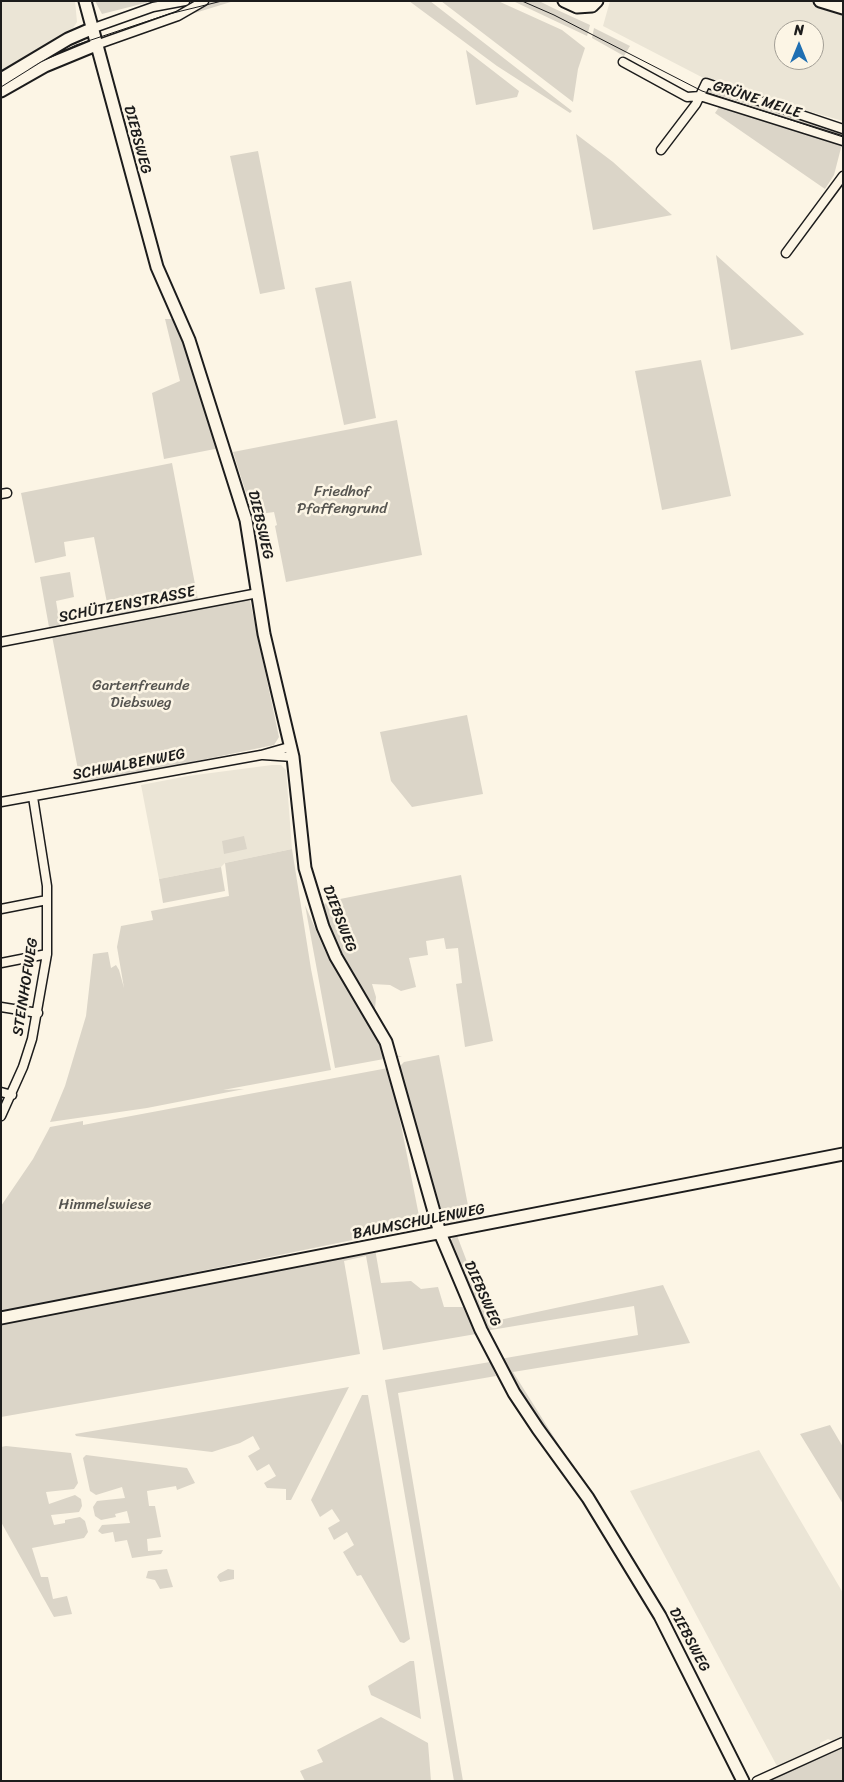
<!DOCTYPE html>
<html>
<head>
<meta charset="utf-8">
<style>
	body { margin:0 }
	#map { position:relative; width:844px; height:1782px; overflow:hidden; background:#fcf5e5; font-family:Sriracha,sans-serif }
	canvas { display:block }
	.frame { position:absolute; inset:0; border:2px solid #1c1c1c; pointer-events:none }
	.north { position:absolute; left:774px; top:20px; width:50px; height:50px; box-sizing:border-box; background:#fcf5e5; border:1px solid #a29e95; border-radius:50%; rotate:0deg; font-size:14px; font-weight:700; line-height:20px; text-align:center; color:#1c1c1c }
	.north::after { content:''; display:block; margin:auto; width:18px; height:22px; background:#1f6fb2; clip-path:polygon(50% 0,100% 100%,50% 72%,0 100%) }
</style>
</head>
<body>
<div id="map">
<canvas width="844" height="1782"></canvas>
<div class="frame"></div>
<div class="north">N</div>
</div>
<script>
const ctx = document.querySelector('canvas').getContext('2d');
ctx.lineJoin = 'round';
function fill(path, color) {
  ctx.fillStyle = color;
  ctx.fill(path, 'evenodd');
}
function poly(rows) {
  const path = new Path2D();
  for (const r of rows) {
    path.moveTo(r[0], r[1]);
    for (let i = 2; i < r.length; i += 2) path.lineTo(r[i], r[i + 1]);
  }
  return path;
}
function trace(path, color, width, dash) {
  ctx.strokeStyle = color;
  ctx.lineWidth = width;
  ctx.lineCap = dash ? 'butt' : 'round';
  ctx.setLineDash(dash || []);
  ctx.stroke(path);
}
function drawText(font, color, halo, rows, align = 'center') {
  ctx.font = font + ' Sriracha,sans-serif';
  ctx.lineWidth = 5;
  ctx.setLineDash([]);
  ctx.textBaseline = 'middle';
  ctx.strokeStyle = halo;
  ctx.fillStyle = color;
  for (const [text, x, y, turn = 0] of rows) {
    ctx.save();
    ctx.translate(x, y);
    ctx.rotate((+turn || 0) * Math.PI / 180);
    ctx.textAlign = isNaN(turn) ? turn : align;
    if (halo) ctx.strokeText(text, 0, 0);
    ctx.fillText(text, 0, 0);
    ctx.restore();
  }
}
const built = poly([
	[1,1,75,1,77,22,73,28,1,72],
	[610,1,843,1,843,121,717,85,603,26],
	[784,30,814,30,814,60,784,60],
	[272,765,281,765,286,770,292,849,225,863,221,867,159,879,141,785,188,776],
	[759,1450,843,1593,843,1739,835,1742,828,1739,820,1743,820,1748,777,1766,630,1491]
]);
const green = poly([
	[95,1,153,1,102,14],
	[209,1,234,1,185,16,203,5],
	[409,1,430,1,572,111,570,113,497,66],
	[441,1,498,1,562,30,585,48,578,69,573,102],
	[513,1,539,1,553,8,590,25,587,36],
	[594,28,630,46,624,56,592,38],
	[466,50,519,91,517,97,476,105],
	[710,88,842,131,840,139,706,94],
	[721,104,842,144,834,175,825,189,715,113],
	[576,134,613,162,672,215,593,230],
	[258,151,285,289,260,294,230,156],
	[716,255,804,334,803,335,731,350],
	[351,281,376,418,344,425,315,288],
	[165,319,175,319,178,322,220,448,164,459,152,393,180,381],
	[701,360,731,496,662,510,635,371],
	[397,420,422,555,286,582,275,526,277,525,274,512,253,515,233,452],
	[172,463,198,600,110,618,94,537,64,542,66,556,35,563,21,493],
	[70,572,74,597,56,601,60,625,49,627,40,577],
	[242,598,250,601,279,737,274,745,81,785,52,636],
	[467,715,483,794,412,807,391,781,380,732],
	[244,836,247,849,224,854,222,841],
	[292,849,311,969,331,1070,223,1090,244,1089,147,1108,50,1122,65,1086,86,1016,93,954,108,952,111,968,116,965,119,970,124,988,117,947,121,926,153,920,151,911,229,896,225,863],
	[221,867,225,891,163,903,159,879],
	[461,875,493,1041,465,1047,456,984,462,983,458,948,446,949,444,938,426,941,428,955,409,958,416,987,401,991,390,985,372,984,376,997,375,1009,387,1030,396,1055,402,1057,397,1057,394,1054,375,1012,329,934,321,905,335,900],
	[305,905,325,951,376,1037,384,1059,335,1068],
	[439,1055,471,1221,453,1225,442,1222,398,1068,404,1062],
	[388,1068,401,1125,421,1226,1,1312,1,1206,33,1159,50,1127,83,1121,83,1125],
	[456,1233,490,1322,663,1285,690,1343,513,1372,564,1453,595,1495,589,1492,518,1393,500,1359,638,1335,634,1306,485,1331,451,1249,450,1242],
	[375,1249,381,1283,411,1281,421,1289,438,1287,444,1307,463,1307,476,1334,383,1350,366,1256,344,1261,360,1354,1,1417,1,1322],
	[490,1362,496,1376,398,1393,463,1781,454,1781,385,1380],
	[349,1387,291,1500,286,1500,286,1489,267,1488,264,1483,276,1476,269,1464,257,1471,248,1456,260,1449,253,1436,240,1443,212,1452,76,1436,75,1434],
	[362,1395,368,1395,410,1639,404,1643,400,1642,361,1575,357,1576,343,1552,354,1545,347,1532,334,1540,328,1528,340,1521,332,1509,320,1517,311,1500],
	[830,1425,843,1447,843,1504,800,1434],
	[6,1446,71,1453,78,1483,74,1489,46,1492,49,1504,75,1495,81,1499,82,1506,79,1512,51,1515,54,1525,65,1523,65,1520,80,1517,85,1521,88,1532,84,1538,32,1548,41,1577,48,1577,53,1599,67,1596,72,1614,54,1617,1,1522,1,1447],
	[86,1455,187,1468,195,1483,177,1490,176,1486,147,1491,149,1506,155,1506,161,1537,147,1539,148,1551,163,1550,161,1554,132,1558,127,1540,115,1542,113,1532,102,1534,98,1531,102,1525,130,1523,127,1511,115,1514,116,1517,101,1520,95,1516,93,1507,97,1501,125,1498,122,1487,96,1495,90,1491,83,1458],
	[167,1569,173,1587,160,1589,155,1580,146,1578,148,1571],
	[228,1569,234,1570,234,1579,220,1582,217,1577,219,1574],
	[410,1661,414,1661,421,1719,371,1695,368,1686],
	[381,1717,428,1743,431,1781,305,1781,300,1771,323,1762,317,1750],
	[843,1746,843,1781,762,1781]
]);
const street = poly([
	[91,29,153,7,185,1],
	[96,45,178,16,204,1],
	[623,62,687,97,700,96,843,141],
	[661,150,696,104,706,83,843,129],
	[786,253,843,176],
	[1,494,7,493],
	[1,642,258,593],
	[263,755,293,757],
	[1,802,261,755,289,747],
	[1,909,47,900],
	[1,963,47,954],
	[1,1007,38,1013],
	[1,1092,12,1095],
	[1,1116,23,1067,32,1039,47,954,47,886,33,797],
	[757,1781,843,1742]
]);
const secondary = poly([
	[85,1,157,267,189,340,246,520,264,634,293,757,305,868,323,927,336,957,386,1042,440,1233,481,1330,514,1393,538,1429,588,1498,660,1616,743,1781],
	[564,1,577,7,592,6,597,1],
	[820,1,843,8],
	[1,79,68,39,91,29],
	[1,91,45,66,96,45],
	[1,1318,843,1154]
]);
const tram = poly([
	[522,1,554,15,702,91,843,137],
	[1,87,41,62,76,45,169,14,222,1]
]);
const streetNames = [
	["GRÜNE MEILE",757,100,18],
	["DIEBSWEG",137,140,75],
	["DIEBSWEG",260,525,77],
	["SCHÜTZENSTRASSE",127,605,-11],
	["SCHWALBENWEG",129,765,-11],
	["DIEBSWEG",339,919,69],
	["STEINHOFWEG",26,987,-81],
	["BAUMSCHULENWEG",419,1222,-11],
	["DIEBSWEG",482,1294,66],
	["DIEBSWEG",689,1640,62]
];
const parkNames = [
	["Friedhof",342,492],
	["Pfaffengrund",342,509],
	["Gartenfreunde",141,686],
	["Diebsweg",141,703],
	["Himmelswiese",105,1205]
];
fill(built, '#ebe5d6');
fill(green, '#dbd5c8');
trace(street, '#1c1c1c', 11);
trace(secondary, '#1c1c1c', 15);
trace(street, '#fcf5e5', 8);
trace(secondary, '#fcf5e5', 11);
trace(tram, '#1c1c1c', 1);
drawText('15px', '#1c1c1c', '#fcf5e5', streetNames);
drawText('15px', '#555450', '#fcf5e5', parkNames);
</script>
</body>
</html>
